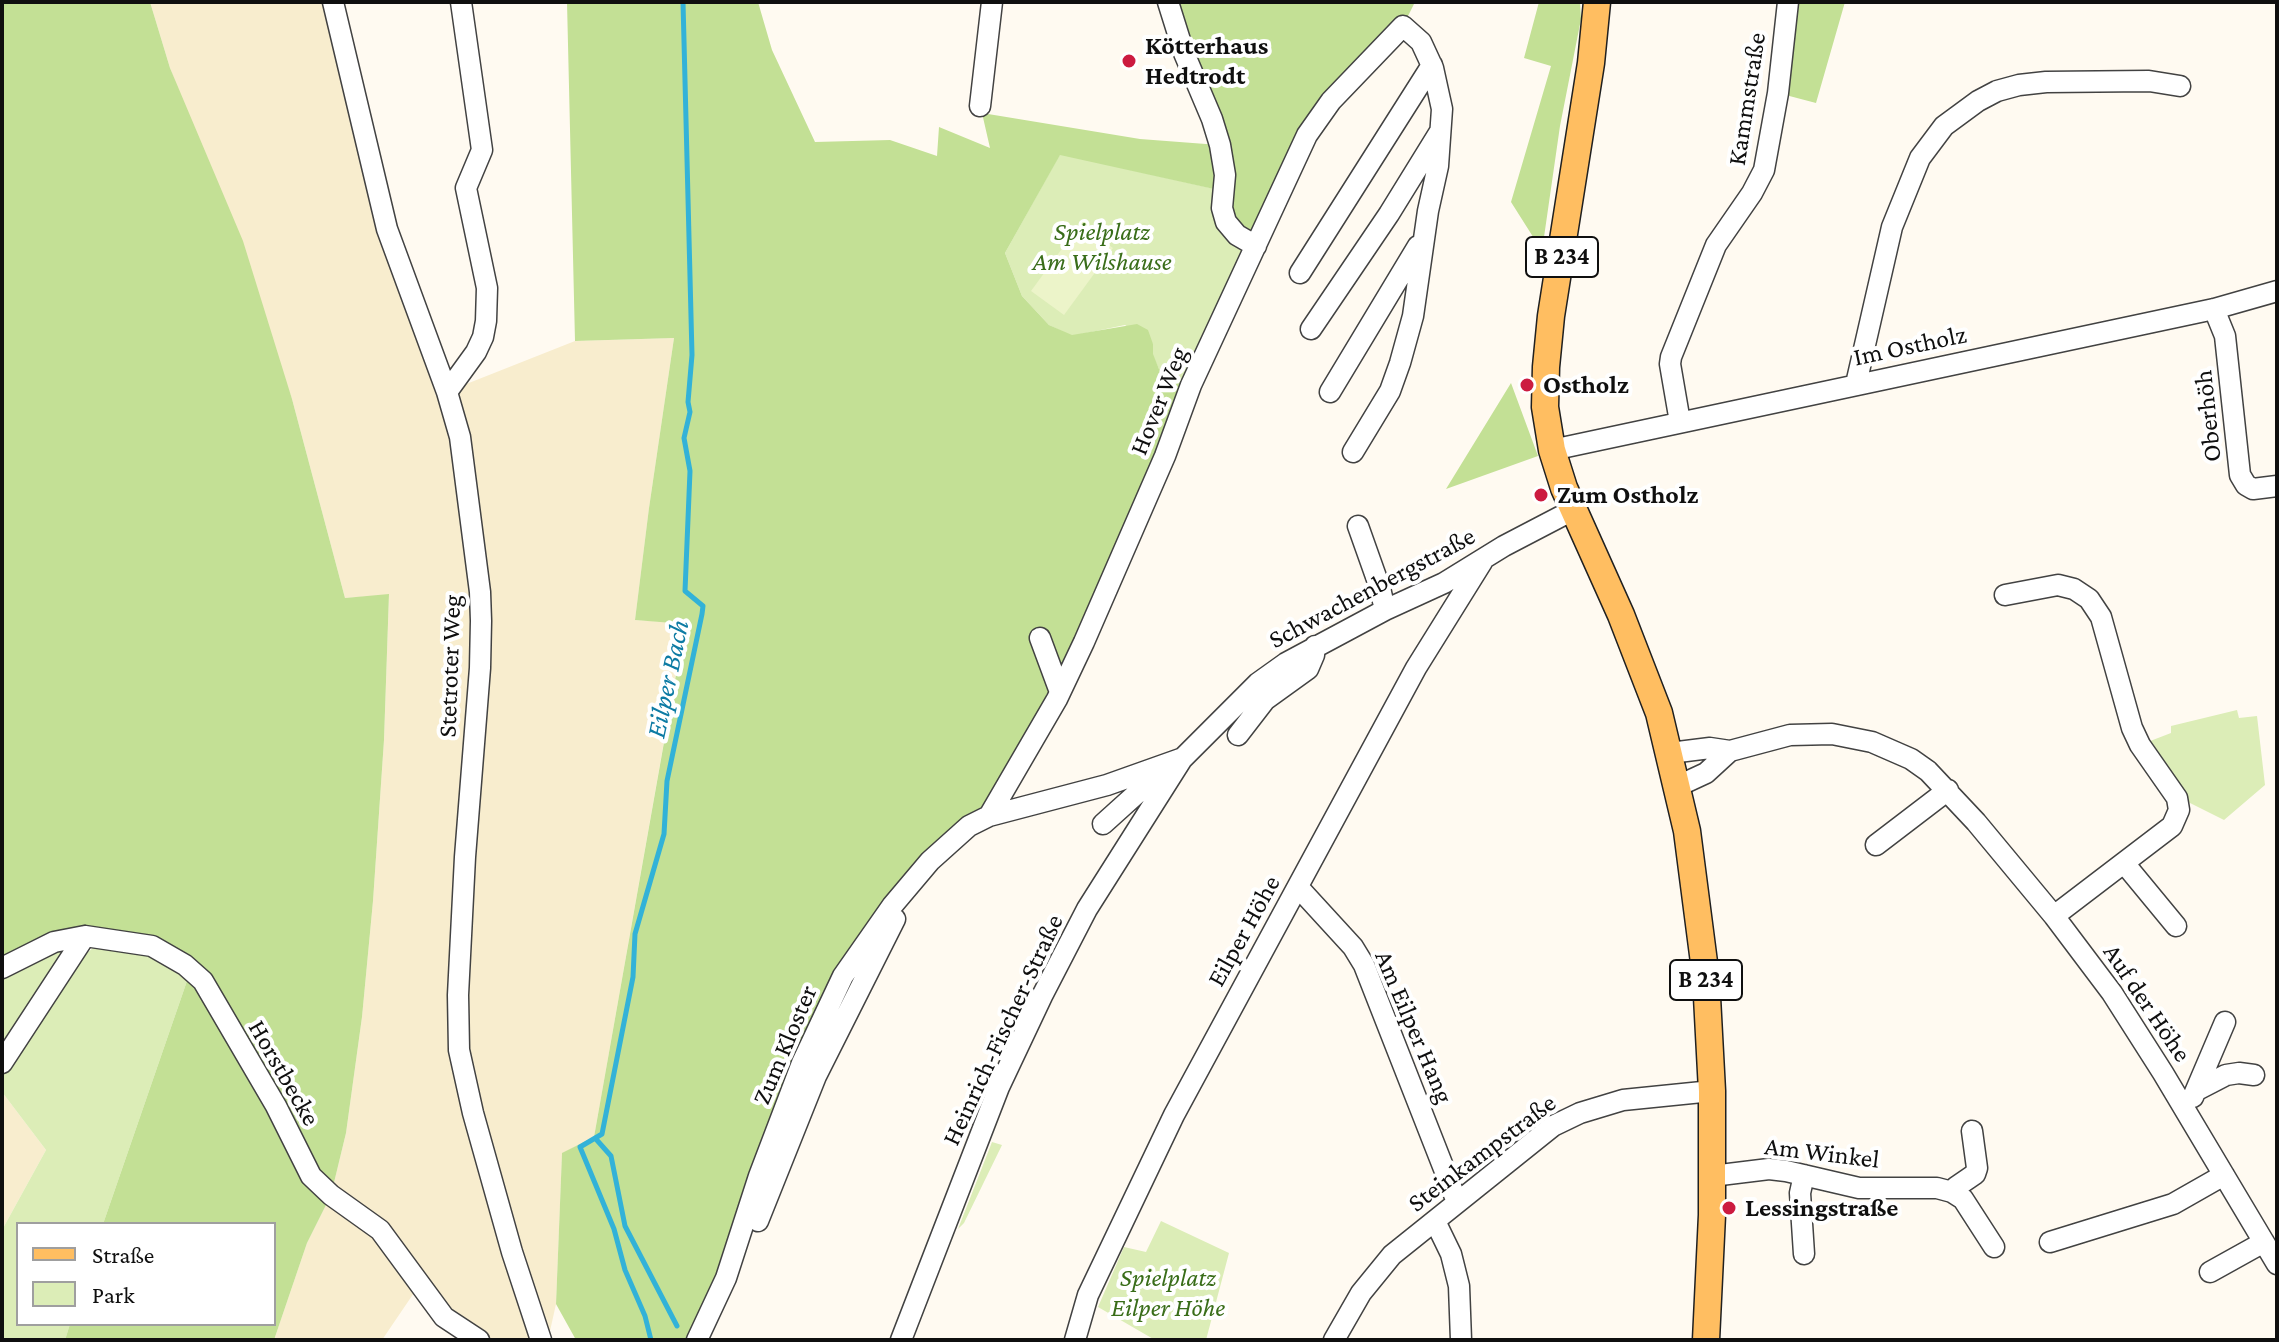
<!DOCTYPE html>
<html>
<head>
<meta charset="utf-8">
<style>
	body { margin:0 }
	#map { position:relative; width:2279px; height:1342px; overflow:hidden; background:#fffaf1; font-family:"Crimson Pro",serif }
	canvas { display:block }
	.frame { position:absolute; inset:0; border:4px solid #0f0f0f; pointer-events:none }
	.legend { position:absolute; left:16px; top:1222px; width:260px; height:104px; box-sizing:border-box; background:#fff; border:2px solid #9f9f9f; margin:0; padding:10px 14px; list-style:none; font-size:24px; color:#0f0f0f }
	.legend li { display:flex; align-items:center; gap:16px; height:40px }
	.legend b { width:40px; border:2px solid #9f9f9f }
</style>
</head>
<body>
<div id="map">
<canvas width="2279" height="1342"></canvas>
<div class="frame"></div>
<ul class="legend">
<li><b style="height:10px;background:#ffbe61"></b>Straße</li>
<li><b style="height:22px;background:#dcedb7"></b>Park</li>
</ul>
</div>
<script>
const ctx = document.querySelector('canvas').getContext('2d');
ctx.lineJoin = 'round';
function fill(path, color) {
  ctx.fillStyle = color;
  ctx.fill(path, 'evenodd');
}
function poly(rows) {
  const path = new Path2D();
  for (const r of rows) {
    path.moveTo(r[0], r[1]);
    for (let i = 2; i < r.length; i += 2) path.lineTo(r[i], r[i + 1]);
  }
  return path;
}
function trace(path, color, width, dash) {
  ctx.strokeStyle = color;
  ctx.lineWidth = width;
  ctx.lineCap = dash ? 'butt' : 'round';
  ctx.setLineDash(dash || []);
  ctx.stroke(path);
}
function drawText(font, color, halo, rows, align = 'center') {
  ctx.font = font + ' "Crimson Pro",serif';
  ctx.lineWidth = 8;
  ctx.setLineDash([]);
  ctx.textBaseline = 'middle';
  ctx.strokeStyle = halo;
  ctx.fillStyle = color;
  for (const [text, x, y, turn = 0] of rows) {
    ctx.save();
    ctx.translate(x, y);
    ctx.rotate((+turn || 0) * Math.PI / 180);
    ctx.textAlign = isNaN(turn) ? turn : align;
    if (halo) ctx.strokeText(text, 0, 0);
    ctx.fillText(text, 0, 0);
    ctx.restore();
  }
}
const farmland = poly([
	[150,2,330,2,436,396,575,341,674,338,649,508,635,620,685,623,594,1137,562,1154,556,1304,548,1340,479,1340,420,1284,382,1340,274,1340,307,1243,331,1195,346,1133,362,1017,373,901,384,740,389,595,345,598,292,399,170,68],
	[2,1092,46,1150,2,1230]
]);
const green = poly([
	[1060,154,1224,191,1256,246,1191,385,1159,369,1152,354,1153,344,1125,325,1072,336,1049,325,1022,296,1005,253],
	[2237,710,2239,718,2257,716,2265,785,2224,820,2186,801,2145,743,2171,733,2171,726],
	[72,943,2,1052,2,974],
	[94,947,152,953,188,978,103,1224,18,1224,18,1324,70,1324,65,1340,2,1340,2,1230,46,1150,2,1092,2,1070,65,972],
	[992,1142,1002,1145,964,1223,958,1229],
	[1161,1221,1229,1253,1206,1340,1155,1340,1098,1307,1124,1247,1146,1252]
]);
const forest = poly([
	[2,2,150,2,170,68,243,241,292,399,345,598,389,594,384,740,373,901,362,1017,346,1133,331,1195,307,1243,274,1340,65,1340,70,1324,274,1324,274,1224,103,1224,188,978,124,933,2,963],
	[567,2,758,2,772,50,815,142,890,140,937,156,939,127,990,148,982,113,1140,139,1219,145,1168,2,1415,2,1403,26,1331,101,1256,246,1237,235,1223,191,1060,155,1005,253,1022,296,1049,325,1072,335,1137,324,1148,330,1153,344,1153,354,1159,369,1191,385,1022,757,969,826,843,976,697,1340,576,1340,556,1304,562,1153,594,1137,685,624,635,620,649,508,674,338,575,341],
	[1539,2,1580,2,1581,19,1560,126,1542,251,1511,202,1551,66,1524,58],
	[1788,2,1845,2,1816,103,1778,93],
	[1511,383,1538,456,1446,489]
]);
const pitch = poly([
	[1080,224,1113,248,1064,315,1031,291]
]);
const stream = poly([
	[595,1138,611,1156,625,1226,677,1326],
	[651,1340,645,1316,625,1270,614,1229,580,1147,602,1134,633,977,635,934,664,834,667,781,702,614,703,606,685,591,690,471,684,438,690,412,688,402,692,355,683,2]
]);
const minor = poly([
	[333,2,387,229,447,392,460,437,480,592,481,621,480,668,465,857,458,995,459,1050,473,1113,512,1252,541,1340],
	[1168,2,1184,53,1212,119,1220,145,1225,175,1222,208,1226,222,1237,235,1256,246],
	[980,106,992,2],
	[1300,273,1432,65],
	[2214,309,2225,336,2240,475,2246,485,2253,489,2277,486],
	[1311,329,1389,214,1439,133],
	[1856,384,1892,227,1920,158,1944,126,1978,101,1997,91,2019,85,2046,82,2149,81,2180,86],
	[447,392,476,352,483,337,486,321,487,288,466,188,482,150,461,2],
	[1330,392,1418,246],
	[1680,422,1670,364,1671,357,1716,245,1752,193,1764,170,1778,93,1788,2],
	[1552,450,2214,309,2277,291],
	[1358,526,1380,588,1385,610],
	[2005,595,2058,585,2074,589,2089,599,2101,617,2132,728,2140,745,2177,798,2179,810,2172,826,2054,916],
	[1040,638,1060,692],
	[1238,735,1265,700,1308,669,1314,655,1315,646],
	[1670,753,1710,748,1730,751,1790,735,1832,734,1872,742,1911,759,1928,771,1976,822,2054,916,2112,993,2163,1073,2277,1264],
	[1678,786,1706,773,1730,751],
	[989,816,1057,699,1084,642,1165,456,1191,385,1307,135,1331,101,1403,26,1421,42,1433,68,1442,109,1438,166,1428,211,1413,316,1400,363,1390,391,1353,452],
	[1103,824,1164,769],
	[1876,845,1948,790],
	[2124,863,2176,926],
	[1298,887,1353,947,1364,965,1457,1202],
	[2,968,54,942,85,936,152,946,185,965,203,981,276,1106,311,1176,331,1195,380,1230,444,1317,479,1340],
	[2,1063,85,936],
	[2197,1090,2226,1075,2239,1073,2254,1075],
	[2193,1097,2225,1022],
	[1804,1175,1800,1193,1804,1254],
	[1712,1176,1769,1169,1786,1171,1859,1188,1937,1188,1952,1192,1963,1199,1994,1247],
	[1952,1192,1956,1187,1975,1174,1977,1168,1972,1131],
	[758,1221,816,1076,895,919],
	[1435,1221,1451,1254,1459,1286,1461,1340],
	[2050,1242,2173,1204,2224,1175],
	[2210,1272,2264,1242],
	[697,1340,726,1278,759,1176,802,1063,843,976,892,906,930,861,969,826,989,816,1107,785,1183,758,1258,683,1286,663,1385,610,1444,583,1504,546,1573,510],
	[901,1340,999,1087,1042,996,1087,909,1182,759],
	[1075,1340,1088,1295,1174,1115,1416,668,1482,562],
	[1334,1340,1361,1293,1392,1255,1553,1126,1580,1113,1623,1100,1712,1091]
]);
const major = poly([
	[1597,2,1591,63,1551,316,1546,367,1545,407,1552,450,1564,488,1621,615,1659,713,1687,831,1706,978,1712,1091,1712,1215,1706,1340]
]);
const markers = [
	[1129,61,8,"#cc1b40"],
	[1527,385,8,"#cc1b40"],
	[1541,495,8,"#cc1b40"],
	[1729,1208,8,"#cc1b40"]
];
const shields = [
	[1562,257,72],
	[1706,980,72]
];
const shieldNames = [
	["B 234",1562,257],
	["B 234",1706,980]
];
const poiNames = [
	["Kötterhaus",1145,46],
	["Hedtrodt",1145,76],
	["Ostholz",1543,385],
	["Zum Ostholz",1557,495],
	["Lessingstraße",1745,1208]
];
const streetNames = [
	["Kammstraße",1747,99,-81],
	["Im Ostholz",1910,346,-12],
	["Hover Weg",1159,401,-68],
	["Oberhöh",2208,416,-96],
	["Schwachenbergstraße",1372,588,-28],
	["Stetroter Weg",450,666,-88],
	["Eilper Höhe",1244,931,-61],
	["Auf der Höhe",2147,1003,56],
	["Am Eilper Hang",1414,1027,67],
	["Heinrich-Fischer-Straße",1003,1030,-65],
	["Zum Kloster",785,1045,-67],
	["Horstbecke",284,1073,60],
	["Steinkampstraße",1482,1153,-37],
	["Am Winkel",1822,1153,7]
];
const parkNames = [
	["Spielplatz",1102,232],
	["Am Wilshause",1102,262],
	["Spielplatz",1168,1278],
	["Eilper Höhe",1168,1308]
];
const waterNames = [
	["Eilper Bach",668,679,-78]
];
fill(farmland, '#f8edce');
fill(green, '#dcedb7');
fill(forest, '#c3e095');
fill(pitch, '#ecf4c9');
trace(stream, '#32b2d8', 5);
trace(minor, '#424242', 23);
trace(major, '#202020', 29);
trace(minor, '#fff', 20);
trace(major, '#ffbe61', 26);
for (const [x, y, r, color] of markers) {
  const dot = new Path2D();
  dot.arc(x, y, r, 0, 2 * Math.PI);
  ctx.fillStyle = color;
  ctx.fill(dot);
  trace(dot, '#fff', 3);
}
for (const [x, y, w] of shields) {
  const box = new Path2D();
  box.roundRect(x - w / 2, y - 20, w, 40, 6);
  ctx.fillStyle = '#fff';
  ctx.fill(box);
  trace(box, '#0f0f0f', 2);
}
drawText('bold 24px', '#0f0f0f', null, shieldNames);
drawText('bold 26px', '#0f0f0f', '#fff', poiNames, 'left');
drawText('26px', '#0f0f0f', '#fff', streetNames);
drawText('italic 26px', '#396d19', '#fff', parkNames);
drawText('italic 28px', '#0d7ba4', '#fff', waterNames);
</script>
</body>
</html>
